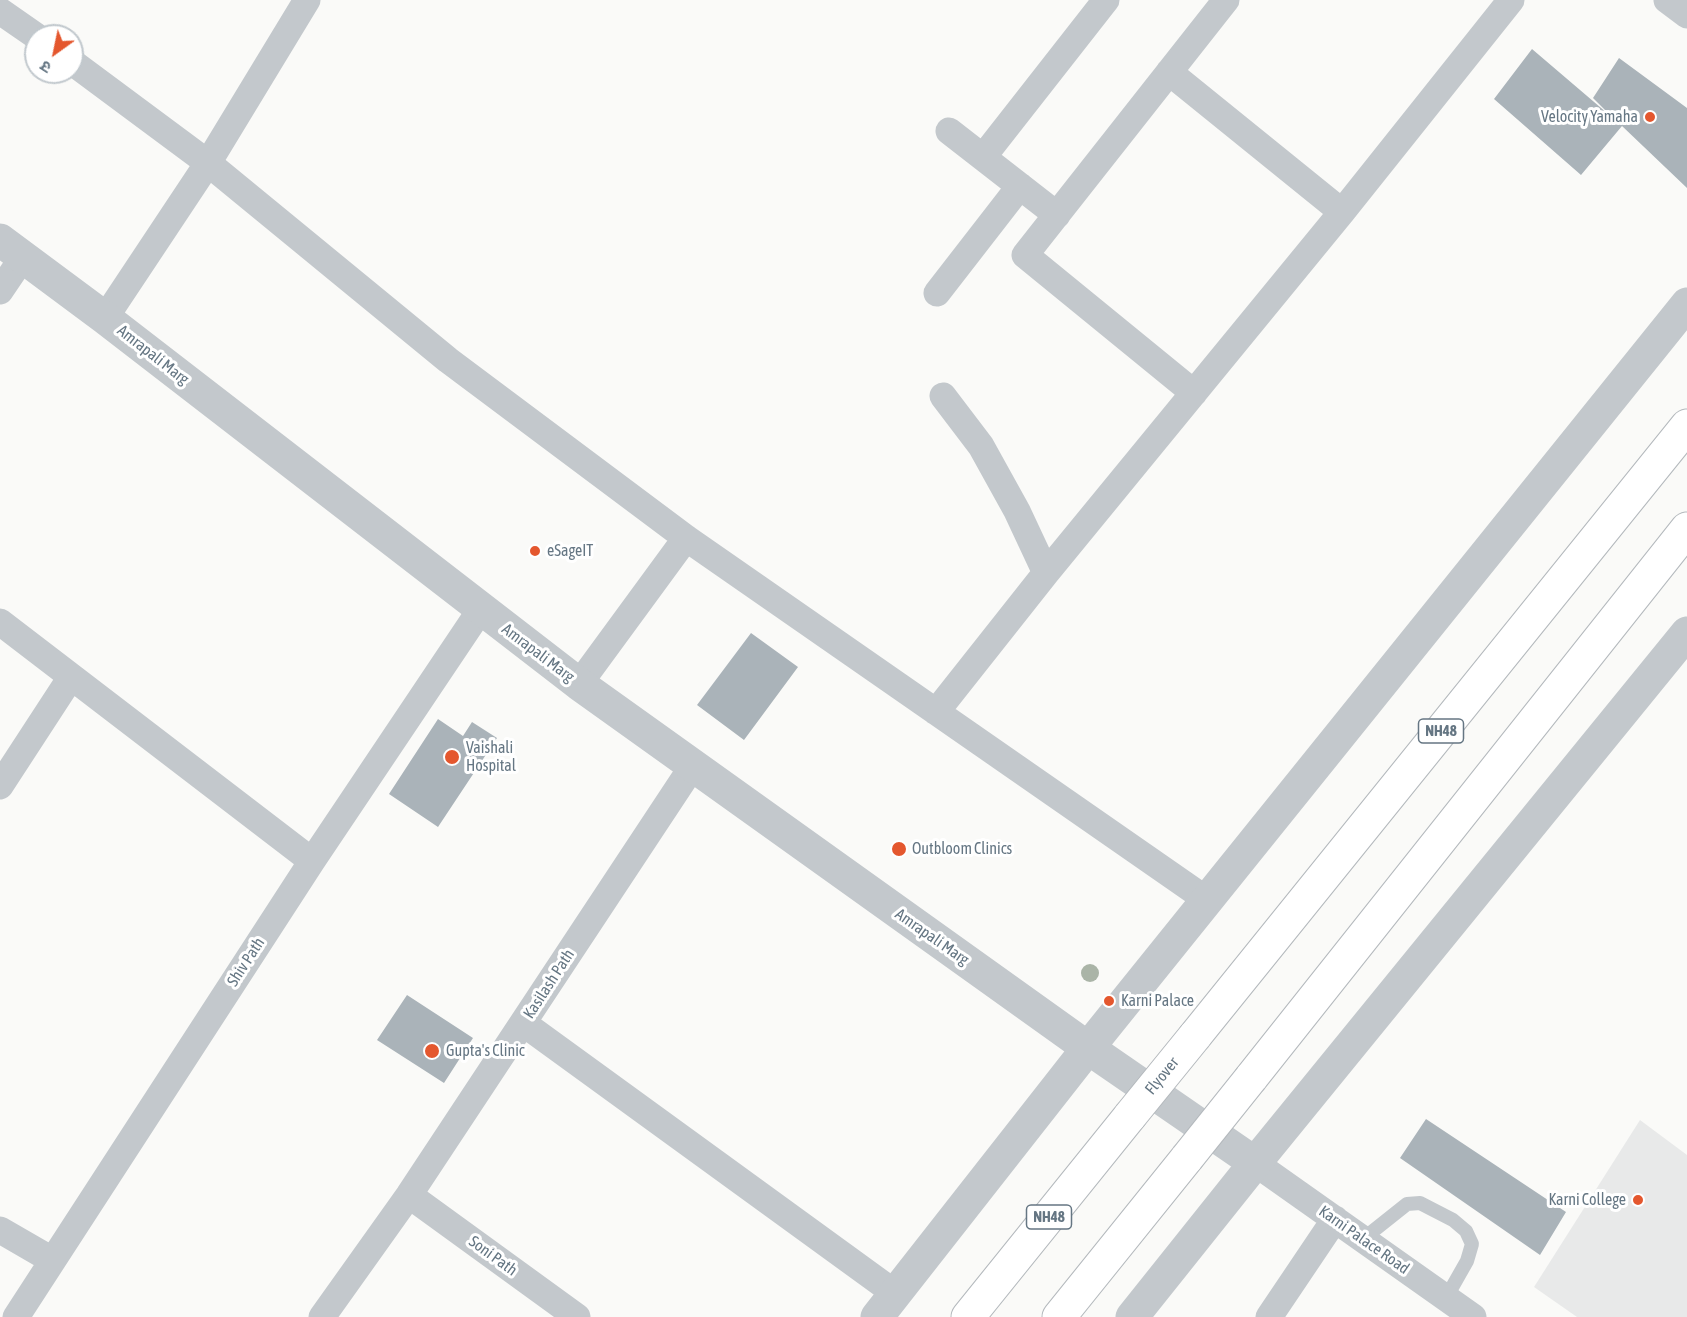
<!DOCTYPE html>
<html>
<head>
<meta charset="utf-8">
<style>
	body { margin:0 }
	#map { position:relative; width:1687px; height:1317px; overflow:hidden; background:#fafaf8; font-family:"Asap Condensed","Noto Sans Devanagari",sans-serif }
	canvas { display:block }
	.north { position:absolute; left:24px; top:24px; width:60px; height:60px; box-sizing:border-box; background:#fff; border:2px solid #c1c8cd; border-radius:50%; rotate:213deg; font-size:16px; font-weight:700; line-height:24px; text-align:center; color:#657683 }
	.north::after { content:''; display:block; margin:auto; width:21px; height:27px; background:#e4572e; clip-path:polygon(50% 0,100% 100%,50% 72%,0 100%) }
</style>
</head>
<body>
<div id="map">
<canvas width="1687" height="1317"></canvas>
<div class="north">उ</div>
</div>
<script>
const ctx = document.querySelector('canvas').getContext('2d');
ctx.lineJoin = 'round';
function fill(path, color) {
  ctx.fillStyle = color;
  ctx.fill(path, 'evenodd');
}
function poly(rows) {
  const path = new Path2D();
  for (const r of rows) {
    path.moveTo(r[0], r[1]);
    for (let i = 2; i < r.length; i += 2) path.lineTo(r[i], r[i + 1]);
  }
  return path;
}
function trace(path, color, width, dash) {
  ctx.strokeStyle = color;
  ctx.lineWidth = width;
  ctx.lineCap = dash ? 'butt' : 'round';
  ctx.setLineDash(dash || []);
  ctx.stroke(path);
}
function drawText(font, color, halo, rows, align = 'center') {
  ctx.font = font + ' "Asap Condensed",sans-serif';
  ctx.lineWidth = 6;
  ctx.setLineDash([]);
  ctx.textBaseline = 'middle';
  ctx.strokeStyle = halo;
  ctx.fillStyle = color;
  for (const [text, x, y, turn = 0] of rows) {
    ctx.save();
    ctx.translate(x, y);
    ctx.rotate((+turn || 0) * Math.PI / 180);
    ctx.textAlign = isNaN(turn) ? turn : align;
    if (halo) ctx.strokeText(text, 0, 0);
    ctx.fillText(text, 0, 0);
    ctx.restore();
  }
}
const built = poly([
	[1640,1120,1687,1155,1687,1317,1577,1317,1534,1287]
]);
const building = poly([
	[1532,49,1614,119,1593,98,1619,58,1687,108,1687,188,1622,126,1581,175,1494,99],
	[751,633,798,667,744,740,697,705],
	[438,719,463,736,472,722,497,738,438,827,389,794],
	[407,995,473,1038,444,1083,377,1040],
	[1426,1119,1566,1212,1540,1255,1400,1158]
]);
const service = poly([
	[1363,1239,1407,1204,1420,1203,1453,1220,1466,1231,1472,1244,1467,1261,1446,1298]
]);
const minor = poly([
	[1667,0,1687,15],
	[0,11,36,36],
	[72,62,208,163,448,360,686,538,1207,900],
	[1169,72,1342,212],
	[949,131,1057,215],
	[983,157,1106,0],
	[0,291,23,257],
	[937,293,1020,186],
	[105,318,208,163,307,0],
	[1194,393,1025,255,1226,0],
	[943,396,981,446,1017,511,1046,573],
	[0,622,312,861],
	[579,684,686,538],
	[936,712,1046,573,1342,212,1511,0],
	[0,786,71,677],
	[523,1023,896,1294],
	[1255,1163,1473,1317],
	[409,1195,577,1317],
	[0,1230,52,1260],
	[16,1317,312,861,481,609],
	[322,1317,409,1195,692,767],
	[1269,1317,1335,1219]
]);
const tertiary = poly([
	[0,240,105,318,579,684,1088,1048,1255,1163],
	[877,1317,1088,1048,1687,304],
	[1132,1317,1255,1163,1687,633]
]);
const trunk = poly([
	[1195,1036,1687,426],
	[1251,1078,1687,529],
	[968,1317,1130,1116],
	[1059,1317,1187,1158]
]);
const trunkBridge = poly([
	[1130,1116,1195,1036],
	[1187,1158,1251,1078]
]);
const trees = [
	[1090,973]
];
const markers = [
	[1650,117,6,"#e4572e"],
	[535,551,6,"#e4572e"],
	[452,757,8,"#e4572e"],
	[899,849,8,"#e4572e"],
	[1109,1001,6,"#e4572e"],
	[432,1051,8,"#e4572e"],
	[1638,1200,6,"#e4572e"]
];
const shields = [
	[1441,731,45],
	[1049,1217,45]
];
const shieldNames = [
	["NH48",1441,731],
	["NH48",1049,1217]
];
const poiNames = [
	["Velocity Yamaha",1638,117,"right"],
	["eSageIT",547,551],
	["Vaishali",466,748],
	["Hospital",466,766],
	["Outbloom Clinics",912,849],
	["Karni Palace",1121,1001],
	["Gupta's Clinic",446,1051],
	["Karni College",1626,1200,"right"]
];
const streetNames = [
	["Amrapali Marg",153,355,38],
	["Amrapali Marg",538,653,37],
	["Amrapali Marg",932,937,35],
	["Shiv Path",246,962,-57],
	["Kasilash Path",549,984,-57],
	["Flyover",1162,1076,-51],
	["Karni Palace Road",1364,1240,35],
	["Soni Path",493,1256,36]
];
fill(built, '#e8e9e9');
fill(building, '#aab3b9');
trace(trunk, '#b4b9bd', 35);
trace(service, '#c3c8cc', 14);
trace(minor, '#c3c8cc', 27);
trace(tertiary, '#c3c8cc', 33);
trace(trunk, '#fff', 33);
trace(trunkBridge, '#b4b9bd', 35, []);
trace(trunkBridge, '#fff', 33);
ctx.fillStyle = '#aab4a7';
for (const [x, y] of trees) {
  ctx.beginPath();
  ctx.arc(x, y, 9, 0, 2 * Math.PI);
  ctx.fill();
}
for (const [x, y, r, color] of markers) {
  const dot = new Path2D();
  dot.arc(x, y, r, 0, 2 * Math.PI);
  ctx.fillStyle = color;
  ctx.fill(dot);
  trace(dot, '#fff', 2);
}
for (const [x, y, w] of shields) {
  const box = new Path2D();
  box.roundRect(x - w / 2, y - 12, w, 24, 4.5);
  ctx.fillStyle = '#fff';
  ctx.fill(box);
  trace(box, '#657683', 1.5);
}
drawText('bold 15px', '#657683', null, shieldNames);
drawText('16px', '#657683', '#fff', poiNames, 'left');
drawText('16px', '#657683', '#fff', streetNames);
</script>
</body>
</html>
